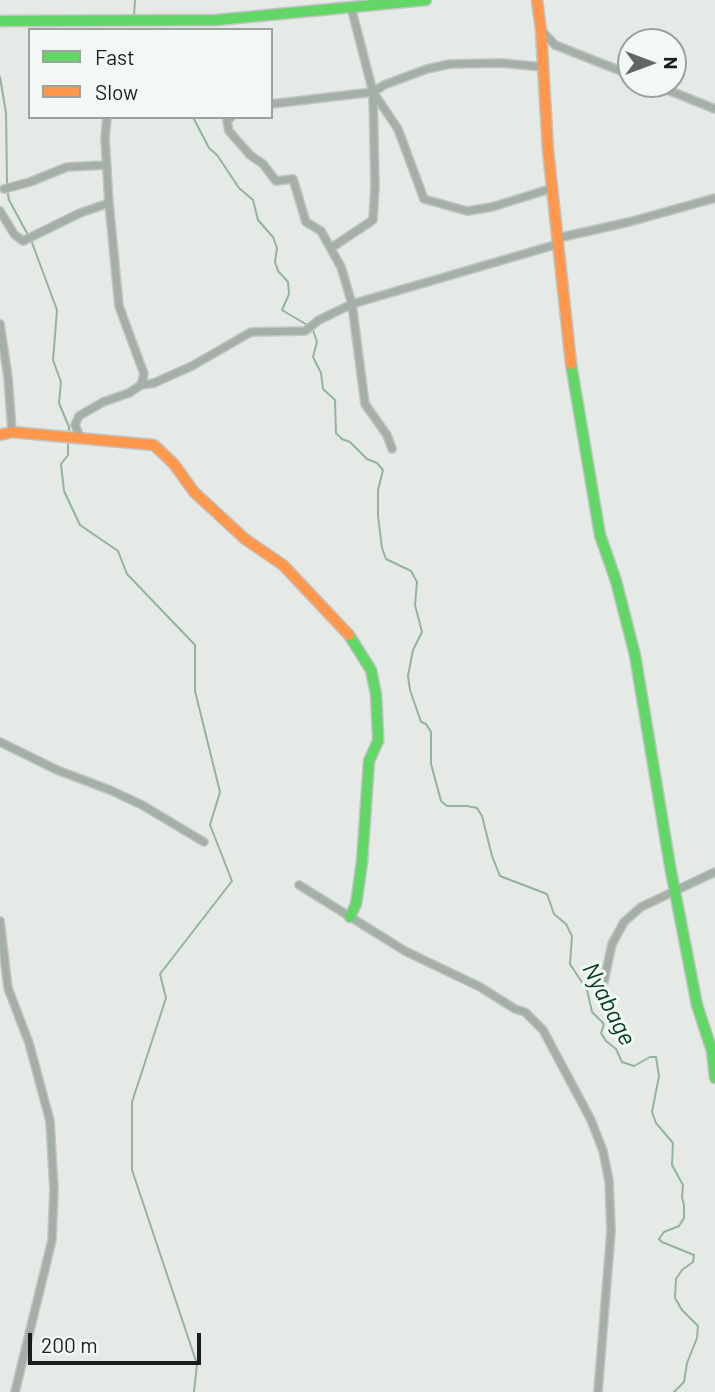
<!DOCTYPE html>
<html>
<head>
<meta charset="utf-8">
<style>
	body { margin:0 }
	#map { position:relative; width:715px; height:1392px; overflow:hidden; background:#e5eae7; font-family:Barlow,sans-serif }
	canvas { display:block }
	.legend { position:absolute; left:28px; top:28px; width:245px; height:91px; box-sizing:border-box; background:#f2f8f4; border:2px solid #9ca09e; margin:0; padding:9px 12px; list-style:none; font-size:21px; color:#1b1d1c }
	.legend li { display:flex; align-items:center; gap:14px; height:35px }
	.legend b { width:35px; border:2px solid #9ca09e }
	.north { position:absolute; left:617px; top:28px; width:70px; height:70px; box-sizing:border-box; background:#f2f8f4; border:2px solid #9ca09e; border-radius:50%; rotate:90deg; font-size:19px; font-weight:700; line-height:28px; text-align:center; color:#1b1d1c }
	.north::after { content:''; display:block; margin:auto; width:24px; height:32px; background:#626563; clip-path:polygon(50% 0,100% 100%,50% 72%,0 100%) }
	.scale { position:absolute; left:28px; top:1333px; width:173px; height:32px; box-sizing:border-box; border:4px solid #1b1d1c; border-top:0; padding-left:9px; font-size:21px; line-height:24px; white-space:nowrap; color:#1b1d1c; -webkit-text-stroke:5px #f2f8f4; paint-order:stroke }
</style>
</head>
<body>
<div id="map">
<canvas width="715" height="1392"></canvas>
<ul class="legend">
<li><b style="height:9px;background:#63d668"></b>Fast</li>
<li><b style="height:9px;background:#ff974d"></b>Slow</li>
</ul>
<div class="north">N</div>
<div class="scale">200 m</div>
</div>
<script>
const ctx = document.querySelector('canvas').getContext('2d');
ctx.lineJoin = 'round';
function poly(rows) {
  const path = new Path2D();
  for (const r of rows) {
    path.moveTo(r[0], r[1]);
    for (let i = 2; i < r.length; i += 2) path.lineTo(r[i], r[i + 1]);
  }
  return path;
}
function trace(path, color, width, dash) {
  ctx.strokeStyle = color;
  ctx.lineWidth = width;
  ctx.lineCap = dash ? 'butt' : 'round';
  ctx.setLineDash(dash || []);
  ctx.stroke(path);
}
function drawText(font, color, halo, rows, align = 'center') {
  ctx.font = font + ' Barlow,sans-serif';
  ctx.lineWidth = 6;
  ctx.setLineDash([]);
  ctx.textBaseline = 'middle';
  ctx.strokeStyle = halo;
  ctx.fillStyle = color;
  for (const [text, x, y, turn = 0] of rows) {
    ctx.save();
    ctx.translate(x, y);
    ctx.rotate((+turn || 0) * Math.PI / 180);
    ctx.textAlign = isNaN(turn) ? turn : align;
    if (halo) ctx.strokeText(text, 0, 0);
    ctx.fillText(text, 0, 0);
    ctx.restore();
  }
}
const stream = poly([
	[134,15,135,0],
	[0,77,6,113,7,184],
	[193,117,209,148,217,155,239,188,253,200,258,220,273,237,277,248,275,262,278,271,288,282,289,294,282,310,309,326],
	[7,190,9,200,28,235],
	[31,240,57,310,53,360,61,382,59,403,69,427,69,436],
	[313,330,317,342,313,357,321,373,323,389,335,400,336,433,342,439,350,442,367,459,377,463,383,470,378,490,378,516,382,548,386,559,411,571,417,582,415,605,422,632,413,650,408,676,410,690,421,722,426,724,431,732,431,764,441,801,447,806,467,806,477,808,482,816,492,856,500,876,547,894,554,914,566,924,572,936,570,964,587,990,592,1012,604,1024,601,1033,606,1041,616,1049,622,1062,634,1066,650,1057,656,1057,659,1076,652,1112,656,1123,673,1143,672,1165,683,1185,682,1197,684,1205,684,1218,679,1226,664,1232,659,1239,662,1242,694,1255,693,1262,682,1270,676,1279,675,1298,682,1310,698,1326,697,1338,687,1363,684,1382,674,1392],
	[68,441,68,455,61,464,64,491,80,525,118,551,127,574,195,645,195,691,220,792,210,825,232,881,160,974,166,998,132,1102,132,1170,197,1364,194,1392]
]);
const street = poly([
	[351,7,373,92,398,129,424,199,467,211,492,207,553,188],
	[542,31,555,45,631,75],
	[653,84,715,109],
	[271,104,373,92,384,85,427,69,450,64,501,63,544,67],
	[231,117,227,121,229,131,250,155,263,164,276,181,293,179,306,222,321,231,341,267,352,304,365,404,387,435,392,449],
	[4,189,30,182,67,167,107,165],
	[0,211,14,234,23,241,80,213,109,203],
	[558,238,629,222,715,198],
	[331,248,373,220,375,186,373,93],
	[0,324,8,377,12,432],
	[141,385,154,383,192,366,251,332,305,331,319,320,352,304,558,244],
	[81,439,75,425,79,416,103,402,129,393,141,385,144,374,119,306,109,203,105,138,107,117],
	[0,742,57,770,110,790,142,805,204,842],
	[299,885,405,951,480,987,515,1009,525,1012,543,1030,591,1120,603,1151,609,1181,611,1231,598,1392],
	[0,921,8,988,29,1043,50,1121,54,1190,52,1240,15,1392],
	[603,986,612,944,624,922,641,907,715,872]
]);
const fast = poly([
	[0,21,216,20,426,0],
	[571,364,600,535,616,581,635,655,670,866,697,1005,712,1051,715,1078],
	[349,635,371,670,376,694,378,735,378,741,369,761,362,862,356,904,350,917]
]);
const slow = poly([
	[537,0,541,30,548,150,571,364],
	[0,435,12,432,154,445,174,464,194,492,245,539,283,565,349,635]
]);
const waterNames = [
	["Nyabage",609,1004,63]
];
trace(stream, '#93b39e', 2);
trace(street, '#c1c4c2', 10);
trace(fast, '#c1c4c2', 13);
trace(slow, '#c1c4c2', 13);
trace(street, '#a3afa7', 7);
trace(fast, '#63d668', 10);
trace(slow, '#ff974d', 10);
drawText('italic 24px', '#023b1f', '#f2f8f4', waterNames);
</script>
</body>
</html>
